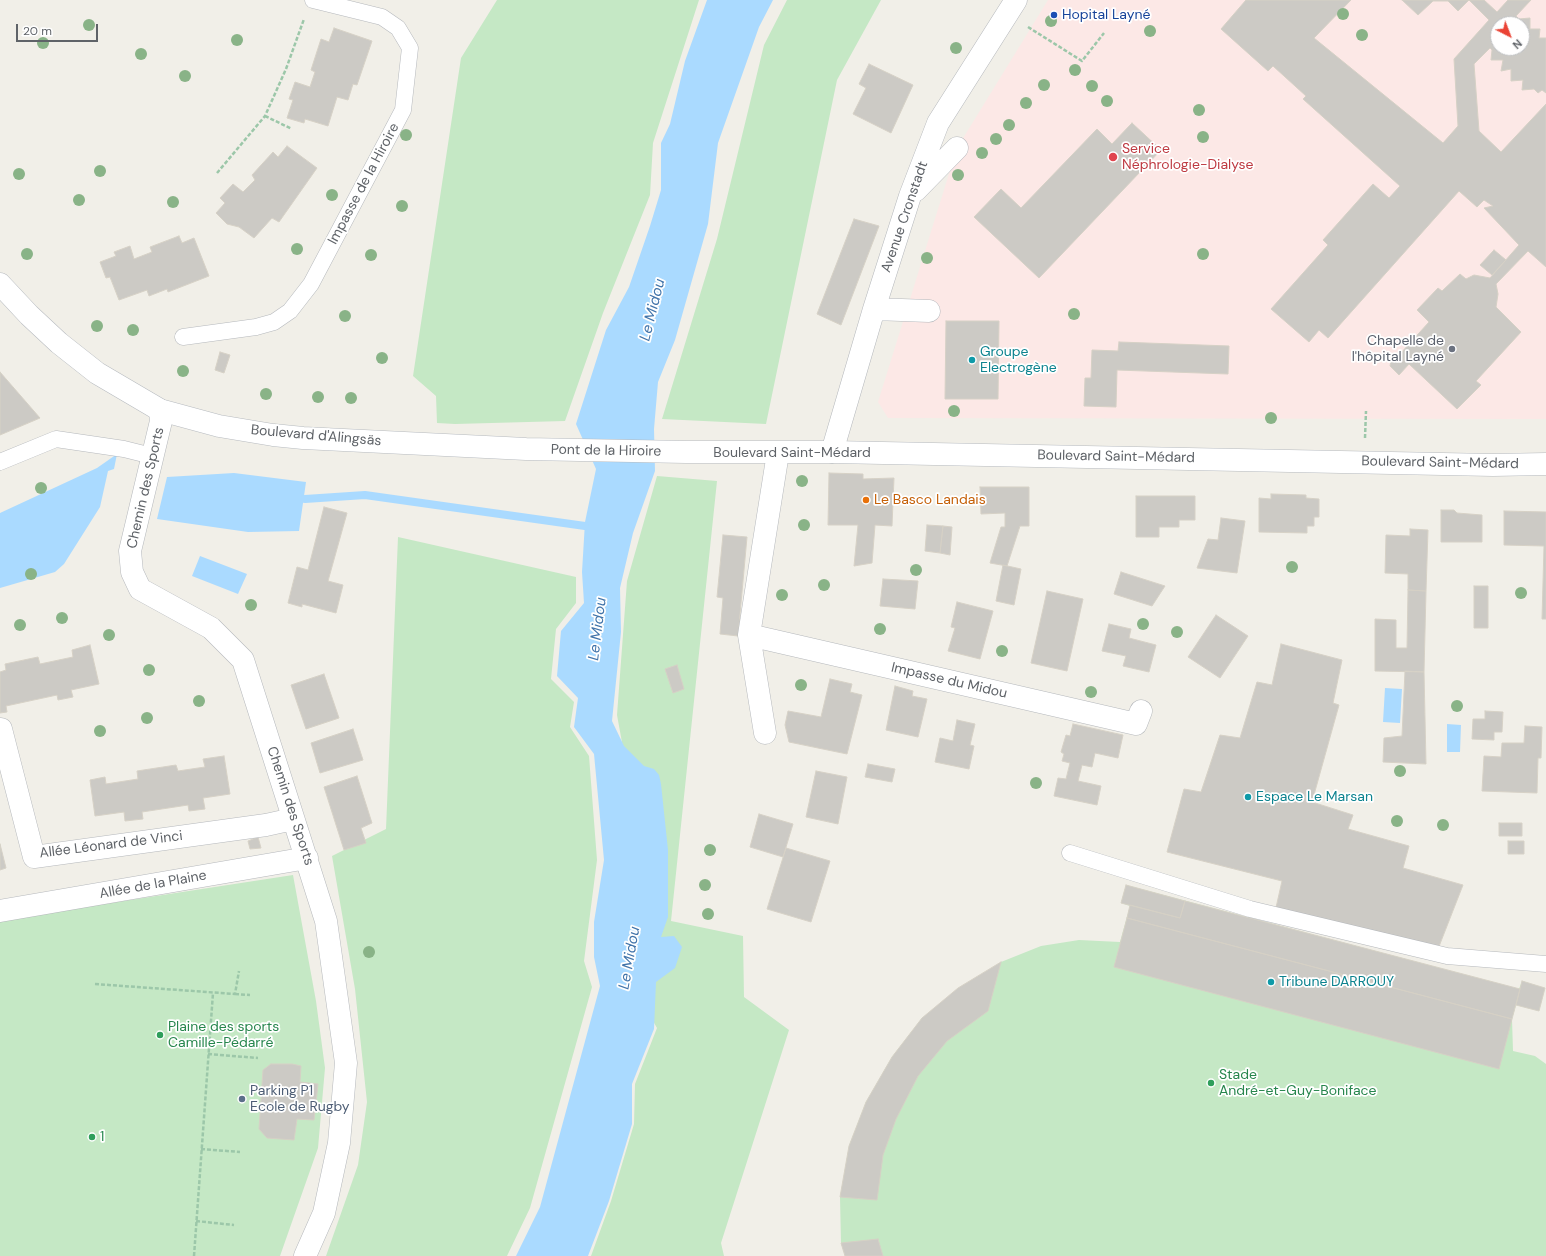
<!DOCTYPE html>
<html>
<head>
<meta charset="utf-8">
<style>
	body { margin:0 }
	#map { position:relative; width:1546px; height:1256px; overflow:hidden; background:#f1efe8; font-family:"DM Sans",sans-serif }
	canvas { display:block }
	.north { position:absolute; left:1490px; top:16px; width:40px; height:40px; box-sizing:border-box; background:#fff; border:1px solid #bfc1c3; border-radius:50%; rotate:138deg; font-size:11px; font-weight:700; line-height:16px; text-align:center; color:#5f6368 }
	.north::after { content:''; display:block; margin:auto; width:14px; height:18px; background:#ea4335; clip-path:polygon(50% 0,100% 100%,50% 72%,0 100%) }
	.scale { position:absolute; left:16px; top:24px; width:82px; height:18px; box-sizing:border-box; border:2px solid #5f6368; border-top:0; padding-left:5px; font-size:12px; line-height:14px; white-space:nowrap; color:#5f6368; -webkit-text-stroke:3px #fff; paint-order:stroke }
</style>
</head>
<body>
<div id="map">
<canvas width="1546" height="1256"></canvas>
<div class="north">N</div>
<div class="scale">20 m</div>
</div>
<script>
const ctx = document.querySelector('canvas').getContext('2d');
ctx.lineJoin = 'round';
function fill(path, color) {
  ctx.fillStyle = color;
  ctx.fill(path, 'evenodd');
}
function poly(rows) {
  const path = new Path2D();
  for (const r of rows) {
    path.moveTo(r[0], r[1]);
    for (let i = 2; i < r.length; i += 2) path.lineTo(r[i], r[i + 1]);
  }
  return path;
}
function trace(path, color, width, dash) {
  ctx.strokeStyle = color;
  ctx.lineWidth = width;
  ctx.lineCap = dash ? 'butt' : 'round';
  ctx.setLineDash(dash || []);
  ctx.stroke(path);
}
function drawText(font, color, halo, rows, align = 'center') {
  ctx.font = font + ' "DM Sans",sans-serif';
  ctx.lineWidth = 3.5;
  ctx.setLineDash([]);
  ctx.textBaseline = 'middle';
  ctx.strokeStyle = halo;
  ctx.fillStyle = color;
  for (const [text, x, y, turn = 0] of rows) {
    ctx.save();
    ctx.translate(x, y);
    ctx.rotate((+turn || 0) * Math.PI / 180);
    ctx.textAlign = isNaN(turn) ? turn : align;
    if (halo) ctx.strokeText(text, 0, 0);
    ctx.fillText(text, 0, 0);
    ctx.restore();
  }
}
const medical = poly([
	[1048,0,1546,0,1546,419,888,418,878,402,957,148],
	[1498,24,1522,24,1522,48,1498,48]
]);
const green = poly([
	[497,0,699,0,653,143,650,195,603,313,565,421,455,424,437,423,436,396,413,376,461,58],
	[787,0,881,0,837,80,766,424,662,419,717,239,764,45],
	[657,476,717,481,671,921,743,936,744,997,789,1030,721,1243,724,1256,591,1256,611,1201,634,1124,635,1084,657,1028,644,1005,642,852,617,715,627,581],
	[398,537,576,577,576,603,556,629,551,679,574,702,570,727,589,756,597,860,584,961,592,987,530,1208,507,1256,326,1256,358,1165,367,1102,355,989,332,856,386,829],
	[293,875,316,1001,325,1068,318,1148,280,1256,0,1256,0,920],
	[1126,885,1519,989,1522,981,1545,988,1539,1011,1516,1005,1512,1019,1513,1051,1535,1056,1546,1064,1546,1256,845,1256,841,1243,840,1197,849,1146,866,1102,892,1057,922,1018,1001,962,1041,946,1079,940,1120,942,1130,906,1121,903]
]);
const water = poly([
	[707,0,773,0,759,27,718,143,708,224,675,340,658,382,654,429,655,471,633,533,620,588,621,632,612,721,624,746,644,766,654,769,659,775,661,784,668,850,668,917,661,937,674,936,682,947,675,968,656,982,654,1029,632,1084,632,1124,609,1201,588,1256,516,1256,540,1207,600,986,594,957,594,922,604,860,594,754,574,727,578,698,557,676,561,631,584,603,582,572,585,522,596,469,576,424,606,330,629,287,650,226,661,190,661,143,670,124,685,61],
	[117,454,114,469,108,471,100,507,64,564,55,572,0,588,0,513,97,468],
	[234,473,306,482,299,531,248,532,157,519,167,477],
	[200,556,247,574,238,594,192,576],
	[1385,688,1402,689,1400,723,1383,722],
	[1447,724,1461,725,1460,752,1447,752]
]);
const stream = poly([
	[305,499,365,495,585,526]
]);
const building = poly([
	[1246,0,1351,0,1314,38,1443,143,1458,126,1454,59,1489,20,1469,0,1484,0,1497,12,1508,0,1531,0,1516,16,1519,19,1530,18,1530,29,1540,29,1539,38,1546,38,1546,93,1542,90,1538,93,1534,89,1522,90,1523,80,1511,81,1511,69,1501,71,1503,60,1491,60,1492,50,1490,48,1474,64,1479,131,1501,152,1546,104,1546,267,1528,251,1496,284,1498,294,1496,307,1521,332,1476,381,1481,385,1457,409,1409,364,1399,375,1390,366,1392,354,1400,354,1429,322,1417,310,1438,288,1442,291,1460,274,1466,279,1474,275,1490,278,1519,245,1484,208,1493,206,1484,200,1477,207,1459,191,1328,338,1319,330,1309,342,1271,309,1328,245,1323,240,1373,184,1389,198,1400,186,1303,99,1306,96,1273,66,1268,71,1221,29,1246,0],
	[1498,24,1522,24,1522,48,1498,48,1498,24],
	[1402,0,1469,0,1458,11,1448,1,1433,1,1418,15,1402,0],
	[334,28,372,41,357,85,353,84,348,100,337,97,328,126,305,119,304,123,287,118,293,100,289,99,295,82,310,87,315,72,311,70,321,39,329,42,334,28],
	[869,64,913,85,891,133,853,114,866,88,859,84,869,64],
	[1132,123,1161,150,1039,278,974,217,1001,189,1021,208,1097,129,1112,144,1132,123],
	[287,146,317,168,279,222,272,218,254,238,239,227,227,224,216,213,225,203,220,198,233,184,243,192,255,180,252,175,273,152,278,157,287,146],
	[854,219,879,226,841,325,817,314,854,219],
	[179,236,182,243,194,238,209,276,168,292,167,289,149,296,147,290,119,300,110,277,106,278,100,262,116,256,114,252,130,246,134,259,152,252,150,247,179,236],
	[1494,250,1506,260,1492,275,1480,265,1494,250],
	[946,321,999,321,998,399,945,399,946,321],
	[1119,342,1229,346,1228,374,1117,370,1116,407,1084,406,1085,378,1091,378,1092,350,1118,351,1119,342],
	[220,352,230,355,224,373,215,370,220,352],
	[0,372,40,418,0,435,0,372],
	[829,473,863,474,863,479,894,478,892,526,875,525,872,563,854,566,858,525,828,525,829,473],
	[980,487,1029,487,1029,526,1020,526,1007,566,990,563,1001,527,1005,527,1005,513,981,514,980,487],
	[1271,494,1306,495,1306,498,1319,499,1319,517,1314,517,1314,526,1307,526,1307,533,1259,532,1259,498,1271,499,1271,494],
	[1136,496,1195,496,1195,520,1179,520,1179,527,1159,527,1159,537,1136,537,1136,496],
	[324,507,347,513,328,581,343,585,336,613,302,604,302,607,288,603,297,567,308,570,324,507],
	[1441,510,1454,510,1457,513,1482,515,1482,542,1441,542,1441,510],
	[1504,511,1546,512,1546,619,1542,619,1544,546,1504,545,1504,511],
	[1221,518,1245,521,1237,573,1197,568,1208,539,1218,540,1221,518],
	[927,525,943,526,940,553,925,551,927,525],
	[943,526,952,527,950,555,940,553,943,526],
	[1410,529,1428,530,1426,591,1408,590,1408,574,1385,573,1386,535,1410,536,1410,529],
	[723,535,747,537,738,636,720,634,723,598,717,597,723,535],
	[1003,565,1021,569,1014,605,996,601,1003,565],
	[1121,572,1165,586,1152,606,1114,594,1121,572],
	[883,579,918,581,915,609,880,606,883,579],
	[1474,586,1488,586,1488,628,1474,628,1474,586],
	[1408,590,1426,591,1424,672,1375,671,1375,619,1396,620,1396,648,1407,648,1408,590],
	[1047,591,1083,599,1067,671,1031,663,1047,591],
	[957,602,993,611,980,659,948,651,955,628,951,627,957,602],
	[1216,615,1248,636,1220,678,1188,657,1216,615],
	[1109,624,1131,629,1129,638,1156,645,1149,672,1123,666,1126,656,1102,651,1109,624],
	[1281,644,1342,660,1333,703,1339,705,1312,802,1353,815,1348,829,1409,846,1403,868,1463,885,1438,949,1275,912,1282,881,1167,852,1184,789,1201,792,1220,735,1240,738,1257,682,1272,685,1281,644],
	[90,645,99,684,71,690,73,697,58,700,57,695,6,706,7,712,0,713,0,672,6,670,5,664,38,657,40,664,73,657,72,650,90,645],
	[677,665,684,689,673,693,665,669,677,665],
	[1405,671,1424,672,1426,764,1383,762,1384,738,1402,736,1405,671],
	[324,674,339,718,306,729,291,685,324,674],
	[830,679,852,684,850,692,862,695,847,754,789,742,785,725,788,711,821,717,830,679],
	[895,686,913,691,912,696,927,699,918,737,886,730,895,686],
	[1485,711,1503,712,1502,732,1494,732,1494,740,1472,739,1473,719,1485,719,1485,711],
	[957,720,975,724,970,745,974,746,969,769,935,762,940,738,953,741,957,720],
	[1073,724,1123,735,1118,758,1095,753,1092,767,1082,765,1078,781,1101,786,1097,805,1054,796,1058,778,1066,779,1070,763,1062,761,1064,754,1061,752,1066,735,1070,736,1073,724],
	[1525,726,1542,727,1541,758,1538,758,1537,793,1482,791,1484,756,1501,757,1502,743,1524,743,1525,726],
	[353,729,363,760,320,773,311,743,353,729],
	[224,756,230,794,203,798,205,809,189,811,188,805,142,812,143,819,125,821,124,812,95,816,90,780,105,777,106,784,138,779,137,771,176,765,178,771,205,767,203,759,224,756],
	[868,764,895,769,892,782,865,777,868,764],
	[816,771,847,777,838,824,806,817,816,771],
	[357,776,372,823,361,828,366,843,344,850,324,787,357,776],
	[759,814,793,824,783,857,750,847,759,814],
	[1499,823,1522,823,1522,836,1499,836,1499,823],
	[258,837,261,848,250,849,248,841,258,837],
	[1508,841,1524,841,1524,854,1508,854,1508,841],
	[0,844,6,868,0,870,0,844],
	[786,848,830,861,811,922,767,909,786,848],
	[1126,885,1185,901,1180,918,1121,903,1126,885],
	[1185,901,1520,989,1512,1019,1127,918,1130,905,1180,918,1185,901],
	[1127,918,1512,1019,1499,1069,1114,967,1127,918],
	[1001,962,988,1011,947,1041,918,1076,896,1119,883,1155,877,1200,840,1197,849,1146,866,1102,892,1057,922,1018,958,988,1001,962],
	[1522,981,1545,988,1539,1011,1516,1005,1522,981],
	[271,1064,292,1064,301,1066,300,1082,318,1084,314,1120,297,1119,294,1140,267,1138,259,1129,263,1070,271,1064],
	[878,1239,883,1256,845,1256,841,1243,878,1239]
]);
const path = poly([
	[1028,27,1082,61,1104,33],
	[265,116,292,129],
	[217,173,265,116,286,69,304,19],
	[1365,438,1366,411],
	[95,984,235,994,239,971],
	[235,994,250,995],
	[208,1054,258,1058],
	[201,1149,240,1152],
	[196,1221,234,1225],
	[194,1256,213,993]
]);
const lane = poly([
	[183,337,256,327,274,322,290,311,311,284,403,110,410,48,398,28,382,17,313,0],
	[0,462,56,439,124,449,152,456],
	[1070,853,1250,909,1447,956,1546,964]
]);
const street = poly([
	[916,190,957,148],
	[874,309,929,311],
	[160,410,161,421,130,551,132,572,140,589,211,628,243,660,326,921,346,1063,339,1143,324,1213,305,1256],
	[832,452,874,309,910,196,938,123,1016,0],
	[749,635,1136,724,1141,711],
	[1,729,34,857,266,825,293,819],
	[765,733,749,635,778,453],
	[0,911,307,858]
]);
const secondary = poly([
	[0,284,29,315,59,343,97,373,160,410,219,426,273,435,303,438,526,449,686,452,832,452,1493,465,1546,464]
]);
const trees = [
	[1343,14],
	[1051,21],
	[89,25],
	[1150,31],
	[1362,35],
	[237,40],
	[43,43],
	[956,48],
	[141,54],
	[1075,70],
	[185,76],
	[1044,85],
	[1092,86],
	[1107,101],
	[1026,103],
	[1199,110],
	[1009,125],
	[406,135],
	[1203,137],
	[996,139],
	[982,153],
	[100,171],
	[19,174],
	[958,175],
	[332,195],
	[79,200],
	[173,202],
	[402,206],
	[297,249],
	[27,254],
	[1203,254],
	[371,255],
	[927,258],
	[1074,314],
	[345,316],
	[97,326],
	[133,330],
	[382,358],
	[183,371],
	[266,394],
	[318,397],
	[351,398],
	[954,411],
	[1271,418],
	[802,481],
	[41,488],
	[804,525],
	[1292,567],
	[916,570],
	[31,574],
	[824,585],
	[1521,593],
	[782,595],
	[251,605],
	[62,618],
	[1143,624],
	[20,625],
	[880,629],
	[1177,632],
	[109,635],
	[1002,651],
	[149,670],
	[801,685],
	[1091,692],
	[199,701],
	[1457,706],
	[147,718],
	[100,731],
	[1400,771],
	[1036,783],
	[1397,821],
	[1443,825],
	[710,850],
	[705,885],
	[708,914],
	[369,952]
];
const markers = [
	[1054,15,4,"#1a4fb4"],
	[1113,157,5,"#e0444e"],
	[1452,349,4,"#6b7280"],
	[972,360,4,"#0f9aa8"],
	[866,500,4,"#e8710a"],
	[1248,797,4,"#0f9aa8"],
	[1271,982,4,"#0f9aa8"],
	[160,1035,4,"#2e9e5b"],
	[1211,1083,4,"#2e9e5b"],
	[242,1099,4,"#5c6f8a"],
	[92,1137,4,"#2e9e5b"]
];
const transitNames = [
	["Hopital Layné",1062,15]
];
const healthNames = [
	["Service",1122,149],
	["Néphrologie-Dialyse",1122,165]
];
const streetNames = [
	["Impasse de la Hiroire",364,184,-62],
	["Avenue Cronstadt",905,217,-71],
	["Boulevard d'Alingsäs",316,436,5],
	["Pont de la Hiroire",606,451,1],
	["Boulevard Saint-Médard",792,453],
	["Boulevard Saint-Médard",1116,457,1],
	["Boulevard Saint-Médard",1440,463,1],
	["Chemin des Sports",146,488,-77],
	["Impasse du Midou",949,681,13],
	["Chemin des Sports",290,806,72],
	["Allée Léonard de Vinci",111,845,-7],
	["Allée de la Plaine",153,885,-10]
];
const worshipNames = [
	["Chapelle de",1444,341],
	["l'hôpital Layné",1444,357]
];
const cultureNames = [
	["Groupe",980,352],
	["Electrogène",980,368],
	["Espace Le Marsan",1256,797],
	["Tribune DARROUY",1279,982]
];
const foodNames = [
	["Le Basco Landais",874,500]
];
const leisureNames = [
	["Plaine des sports",168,1027],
	["Camille-Pédarré",168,1043],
	["Stade",1219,1075],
	["André-et-Guy-Boniface",1219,1091],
	["1",100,1137]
];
const serviceNames = [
	["Parking P1",250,1091],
	["Ecole de Rugby",250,1107]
];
const waterNames = [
	["Le Midou",653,310,-76],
	["Le Midou",598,629,-83],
	["Le Midou",630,958,-80]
];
fill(medical, '#fce8e6');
fill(green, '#c5e8c5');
fill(water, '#aadaff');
trace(stream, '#aadaff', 8);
fill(building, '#cccac5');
trace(building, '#d6d1c6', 1);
trace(lane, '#b5b8bc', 17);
trace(street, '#b5b8bc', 23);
trace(secondary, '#b6babf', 23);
trace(path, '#9cc7a9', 2.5, [4, 2]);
trace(lane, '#fff', 16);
trace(street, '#fff', 22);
trace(secondary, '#fff', 22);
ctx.fillStyle = '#89b387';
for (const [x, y] of trees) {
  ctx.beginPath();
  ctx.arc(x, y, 6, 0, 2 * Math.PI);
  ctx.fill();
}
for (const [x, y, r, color] of markers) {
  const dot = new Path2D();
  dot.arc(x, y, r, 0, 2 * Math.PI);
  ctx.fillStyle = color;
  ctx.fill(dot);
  trace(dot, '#fff', 1.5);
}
drawText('14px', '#164399', '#fff', transitNames, 'left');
drawText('14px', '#be3a42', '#fff', healthNames, 'left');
drawText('14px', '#5f6368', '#fff', streetNames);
drawText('14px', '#5b616d', '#fff', worshipNames, 'right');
drawText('14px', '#0d838f', '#fff', cultureNames, 'left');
drawText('14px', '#c56008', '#fff', foodNames, 'left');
drawText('14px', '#27864d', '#fff', leisureNames, 'left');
drawText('14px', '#4e5e75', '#fff', serviceNames, 'left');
drawText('italic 15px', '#4174aa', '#fff', waterNames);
</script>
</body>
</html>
